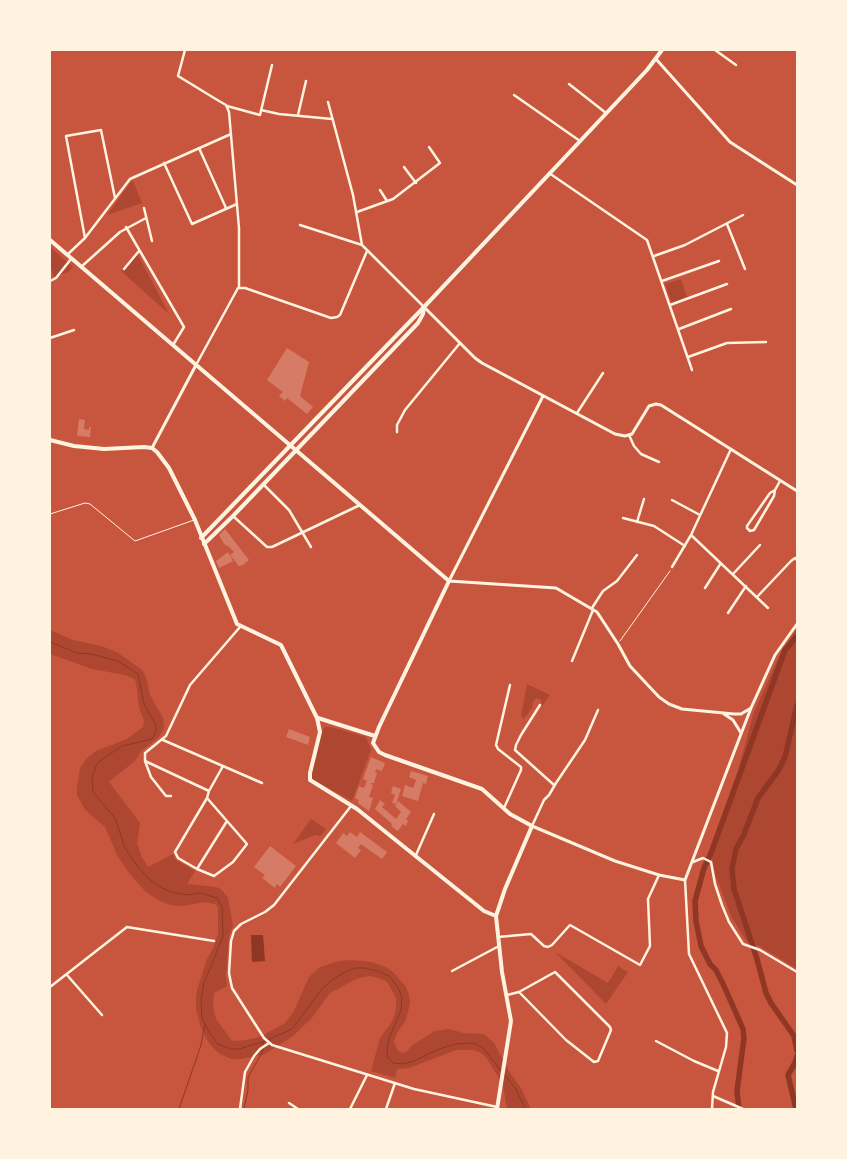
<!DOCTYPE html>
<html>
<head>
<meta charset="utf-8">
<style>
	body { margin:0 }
	#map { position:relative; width:847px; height:1159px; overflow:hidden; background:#c8553d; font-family:"Alegreya Sans",sans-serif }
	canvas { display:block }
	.frame { position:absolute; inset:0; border:51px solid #fff3e0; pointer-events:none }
</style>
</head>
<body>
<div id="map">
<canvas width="847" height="1159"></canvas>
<div class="frame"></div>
</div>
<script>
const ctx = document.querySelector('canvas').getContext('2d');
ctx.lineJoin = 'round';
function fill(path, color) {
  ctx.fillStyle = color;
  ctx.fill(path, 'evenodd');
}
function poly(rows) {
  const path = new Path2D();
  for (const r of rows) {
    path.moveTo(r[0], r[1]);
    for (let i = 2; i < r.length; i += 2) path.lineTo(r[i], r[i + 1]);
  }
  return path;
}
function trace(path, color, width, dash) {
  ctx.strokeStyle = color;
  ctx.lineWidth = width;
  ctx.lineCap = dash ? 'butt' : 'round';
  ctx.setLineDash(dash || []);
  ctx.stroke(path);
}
const green = poly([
	[133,181,142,203,107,215,130,183],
	[50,247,73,267,68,272,54,277,50,265],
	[137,253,169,314,121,271],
	[681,279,687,297,672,303,665,284],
	[797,628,797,969,759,946,747,942,731,916,715,874,711,853,728,808,753,715,779,656],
	[50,630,73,640,101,646,117,652,142,670,146,677,150,695,163,718,164,728,158,738,141,751,136,760,109,782,140,823,137,844,142,857,148,867,173,854,176,860,195,871,187,884,216,887,221,889,228,898,233,926,229,936,226,977,227,986,214,993,213,1006,216,1019,232,1041,246,1040,259,1037,284,1024,293,1013,309,977,320,967,339,961,353,960,371,962,386,967,393,972,406,987,409,995,410,1003,406,1020,397,1033,394,1042,398,1051,402,1053,406,1052,414,1044,435,1031,449,1029,463,1033,484,1034,494,1043,509,1071,522,1090,531,1109,507,1109,503,1085,486,1057,479,1052,473,1050,456,1050,409,1068,397,1069,395,1078,371,1071,380,1038,392,1022,396,1010,396,998,389,985,386,981,375,977,369,976,356,979,330,993,311,1019,300,1029,293,1036,265,1054,241,1059,231,1059,220,1054,214,1049,209,1043,201,1028,196,1009,196,999,197,990,207,959,214,946,218,934,218,907,215,904,205,902,183,906,171,905,160,901,146,892,129,873,117,855,105,827,85,810,77,795,77,787,80,768,87,758,96,751,127,739,143,727,144,720,139,708,136,682,134,679,125,675,92,669,50,654],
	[527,684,550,695,542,706,541,700,536,698,533,701,532,708,524,719,521,716],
	[325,727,331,727,366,737,371,750,352,801,312,779,312,773,322,731],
	[311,819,326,829,321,836,315,835,293,844],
	[555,952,608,983,618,966,628,972,606,1004]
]);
const water = poly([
	[251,935,263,935,265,961,252,962]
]);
const stream = poly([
	[50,642,77,653,91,654,118,661,138,674,144,704,156,725,156,732,152,739,122,746,101,760,96,766,92,777,93,792,115,818,125,848,138,867,148,878,162,888,175,893,189,895,200,893,217,898,222,907,223,936,204,983,201,1001,202,1018,210,1034,218,1044,231,1049,239,1049,265,1041],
	[268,1040,292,1029,322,989,332,980,345,972,355,968,365,968,377,971,389,976,397,986,402,997,401,1010,389,1039,387,1050,388,1058,393,1063,403,1064,414,1061,439,1049,456,1044,474,1043,483,1048,501,1071],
	[504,1074,515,1088,526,1109],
	[179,1109,201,1045,205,1024],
	[244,1109,248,1090,248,1077,263,1051,263,1042]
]);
const canal = poly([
	[797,705,785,757,778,771,758,798,744,834,736,849,732,869,734,889,757,959,766,993,771,1003,794,1036,797,1051],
	[739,1109,737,1091,744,1038,743,1029,724,986,716,970,710,964,701,946,696,921,695,901,704,868,711,853,785,650,797,636],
	[796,1109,788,1075,795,1063,797,1056]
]);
const building = poly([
	[287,348,309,362,300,396,313,407,307,414,287,398,285,401,279,396,283,392,267,380],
	[79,419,85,420,84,429,89,430,89,427,91,427,90,437,77,436],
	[225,529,249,560,243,565,239,566,230,555,234,552,229,547,224,544,219,535],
	[228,552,233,561,219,568,216,561],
	[289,729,310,737,308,745,286,737],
	[371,757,385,763,382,771,376,769,375,772,377,773,374,783,371,783,371,784,373,785,369,797,373,798,369,811,358,803,359,800,355,798,359,786,364,788,367,781,363,779],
	[411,771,428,776,426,784,423,783,418,801,402,796,405,785,413,788,416,780,409,777],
	[393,786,401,789,396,804,392,803,395,795,391,793],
	[380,800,385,804,382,807,396,819,401,812,395,806,398,801,411,812,406,819,408,821,406,826,403,824,398,831,391,826,392,824,375,809],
	[350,832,357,837,360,832,387,852,382,859,361,844,358,848,361,850,355,858,336,843,343,833,347,836],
	[270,846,296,866,280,887,277,884,275,888,262,878,265,875,254,867]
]);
const path = poly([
	[620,641,670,571]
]);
const service = poly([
	[50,514,85,503,90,504,135,541,194,520]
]);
const minor = poly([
	[185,50,178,76,219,101,226,105,229,112,239,228,239,288],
	[715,50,736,65],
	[569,84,606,113],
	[514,95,580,141],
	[328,102,353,195,362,245,424,307],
	[227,106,260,115,272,65],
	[261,110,279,114,332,119],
	[298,115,306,81],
	[199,148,226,208],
	[164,163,192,224,237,204],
	[404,167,416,183],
	[549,173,647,240,692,370],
	[380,190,387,201],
	[144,208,152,241],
	[357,212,393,199,440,163,429,147],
	[727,224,745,269],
	[300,225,362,245],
	[126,227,184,327,173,345],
	[85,238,66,136,101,130,115,198],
	[68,254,85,238,130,179,231,134],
	[654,256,685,245,743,215],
	[81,267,120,232,146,218],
	[124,269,139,251],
	[50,281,56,278,71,259],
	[662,281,719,261],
	[670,305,727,284],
	[679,329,731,309],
	[50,338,74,330],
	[688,357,727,343,766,342],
	[196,365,238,288,245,288,331,318,337,317,340,315,367,251],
	[577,413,603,373],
	[397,432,397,425,405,410,460,343],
	[629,435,634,446,641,454,659,462],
	[264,485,289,510,311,547],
	[775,490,770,493,747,526,747,528,750,531,754,530,774,496,775,490,780,481],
	[672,500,700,515],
	[233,516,267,547,272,547,360,505],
	[623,518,654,526,685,546],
	[637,522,644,499],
	[691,535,768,608],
	[672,567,691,535,731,449],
	[733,574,760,545],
	[705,588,721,563],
	[757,597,791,561,795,558,797,560],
	[592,608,603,591,617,581,637,555],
	[728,613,746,586],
	[572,661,593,610],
	[540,705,521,735,516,745,515,750,554,785],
	[163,740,262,783],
	[145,761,209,791],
	[171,796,166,796,151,777,145,761,145,753,166,736,190,685,240,627],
	[207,798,247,844,233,862,214,876,197,869,178,858,175,852,207,798,209,791,223,766],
	[351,806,274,905,265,912,241,924,234,931,231,941,229,973,232,988,264,1038,272,1045,414,1089,497,1107],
	[504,808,521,770,521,767,498,749,496,745,510,685],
	[532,826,544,800,549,795,556,783,585,740,598,710],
	[416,855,434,814],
	[693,862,703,858,711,862,715,884,722,905,729,922,743,944,760,950,797,972],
	[197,869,227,821],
	[685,880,689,954,727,1033,726,1047,713,1092,712,1109],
	[498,937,531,934,544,946,548,947,552,945,570,925,640,965,650,946,648,899,659,875],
	[452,971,499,946],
	[67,975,102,1015],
	[50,987,127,927,214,941],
	[507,995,519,992,555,972,610,1027,611,1030,598,1061,594,1062,566,1040,519,992],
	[656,1041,694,1061,718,1071],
	[713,1096,743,1109],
	[289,1103,298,1109],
	[240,1109,245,1072,254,1056,260,1049,269,1043],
	[350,1109,367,1075],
	[386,1109,395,1083]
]);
const tertiary = poly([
	[656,59,730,142,797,185],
	[424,307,475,358,482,363,615,434,625,436,632,434,649,406,656,404,661,405,797,491],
	[543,396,449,581,556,588,597,612,618,644,630,666,659,697,669,704,682,709,734,714,741,714,751,708],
	[152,448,196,365],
	[724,714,733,720,741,733],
	[532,826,615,861,659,875,685,880,751,708,775,655,797,624]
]);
const secondary = poly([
	[201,538,424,307,647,70,662,50],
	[204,544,233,516,418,323,423,314,424,307]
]);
const primary = poly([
	[50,240,449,581,379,727,373,743,379,752,385,755,482,789,510,814,532,826,505,889,496,916,502,972,511,1021,497,1109],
	[50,440,74,446,104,449,144,447,152,448,157,452,169,468,195,520,237,624,281,645,317,718,320,732,310,773,310,780,357,809,484,911,496,916],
	[318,718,375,736]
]);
fill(green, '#ae4732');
fill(water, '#8f3625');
trace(stream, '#8f3625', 1);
trace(canal, '#8f3625', 5.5);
fill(building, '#d67c66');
trace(path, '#fff3e0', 1);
trace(service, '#fff3e0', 1);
trace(minor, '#fff3e0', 2.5);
trace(tertiary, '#fff3e0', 3);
trace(secondary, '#fff3e0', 4);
trace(primary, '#fff3e0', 4);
</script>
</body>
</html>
